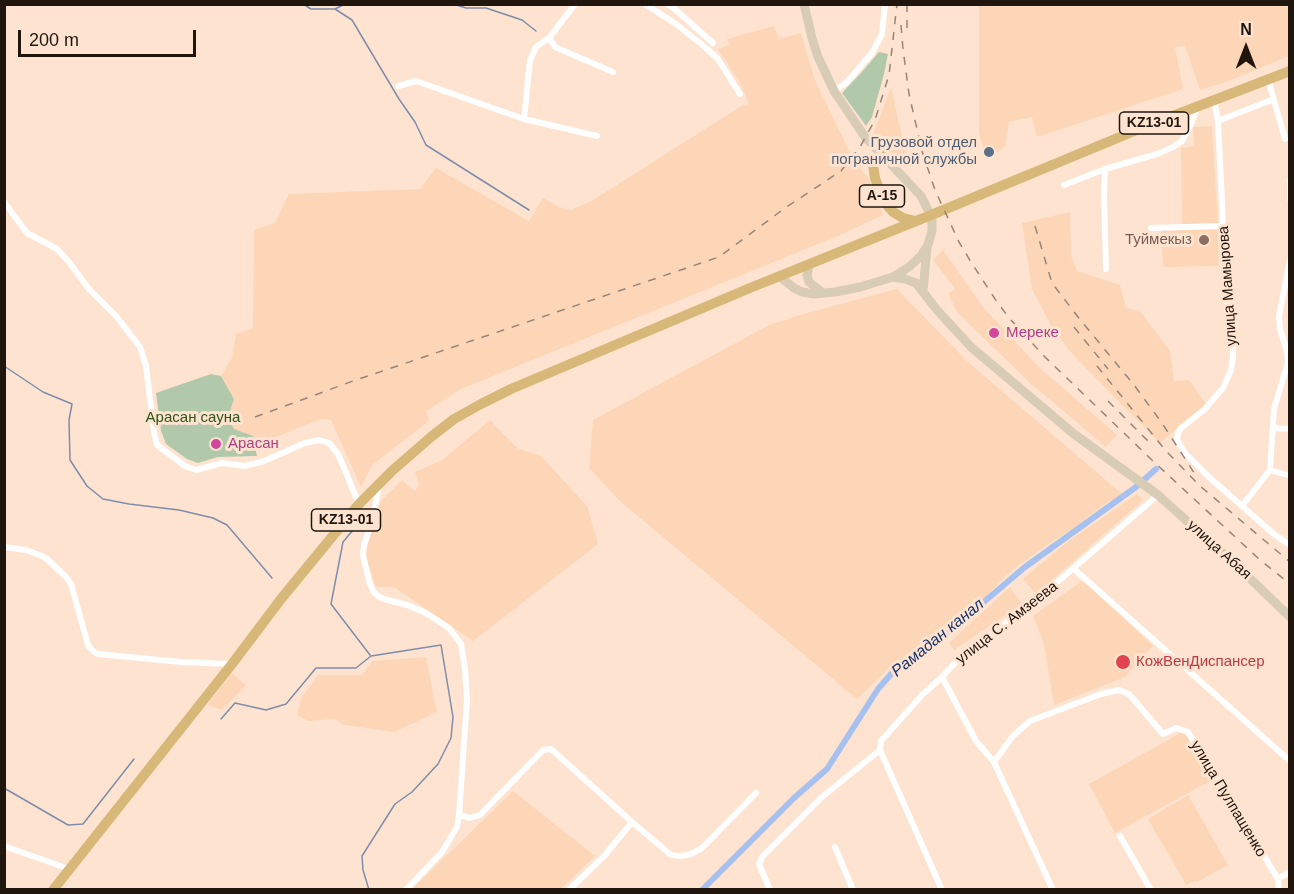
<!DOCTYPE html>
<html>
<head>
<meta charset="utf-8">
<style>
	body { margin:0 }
	#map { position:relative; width:1294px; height:894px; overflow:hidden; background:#fee4d0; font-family:Arial,sans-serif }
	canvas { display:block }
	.frame { position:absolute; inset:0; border:6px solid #21160d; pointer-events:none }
	.north { position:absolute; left:1216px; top:18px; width:60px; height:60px; -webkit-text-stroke:4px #fee4d0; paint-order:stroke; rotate:0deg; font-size:16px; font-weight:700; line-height:24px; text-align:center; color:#21160d }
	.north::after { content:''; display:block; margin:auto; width:21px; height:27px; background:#21160d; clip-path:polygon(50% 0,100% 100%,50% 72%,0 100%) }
	.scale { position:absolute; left:18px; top:30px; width:178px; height:27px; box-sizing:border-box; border:3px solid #21160d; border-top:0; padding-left:8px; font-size:18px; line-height:21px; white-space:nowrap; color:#21160d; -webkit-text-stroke:4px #fee4d0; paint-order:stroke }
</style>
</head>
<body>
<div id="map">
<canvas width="1294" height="894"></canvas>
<div class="frame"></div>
<div class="north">N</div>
<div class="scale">200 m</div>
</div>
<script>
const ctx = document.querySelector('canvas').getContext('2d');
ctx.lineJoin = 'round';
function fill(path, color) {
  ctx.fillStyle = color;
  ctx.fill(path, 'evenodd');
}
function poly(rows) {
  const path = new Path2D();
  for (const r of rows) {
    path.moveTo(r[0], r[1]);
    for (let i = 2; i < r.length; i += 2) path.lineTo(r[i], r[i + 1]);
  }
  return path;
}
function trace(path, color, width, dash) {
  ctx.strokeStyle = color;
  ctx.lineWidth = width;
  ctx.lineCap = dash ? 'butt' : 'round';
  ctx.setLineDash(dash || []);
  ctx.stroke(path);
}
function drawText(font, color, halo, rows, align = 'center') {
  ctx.font = font + ' Arial,sans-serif';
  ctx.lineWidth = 6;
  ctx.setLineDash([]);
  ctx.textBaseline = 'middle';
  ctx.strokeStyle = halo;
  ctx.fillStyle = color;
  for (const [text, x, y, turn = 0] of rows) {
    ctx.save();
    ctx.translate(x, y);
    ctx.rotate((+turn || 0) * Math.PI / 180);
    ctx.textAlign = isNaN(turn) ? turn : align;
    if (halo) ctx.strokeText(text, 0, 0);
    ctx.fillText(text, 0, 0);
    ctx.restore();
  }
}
const built = poly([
	[979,5,1289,5,1289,56,1231,80,1200,90,1185,46,1175,47,1183,89,1037,137,1032,117,1009,122,1005,147,986,159,979,133],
	[774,26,779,39,801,33,815,80,853,159,869,179,883,215,838,236,461,389,426,411,429,421,372,465,361,487,331,420,321,419,255,445,252,436,234,429,228,418,234,399,221,376,232,358,236,334,253,328,254,230,275,223,289,194,420,189,436,168,529,221,543,198,559,207,571,210,593,200,743,105,749,104,740,83,718,49,729,45,727,39],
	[891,87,907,159,905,168,873,135],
	[1212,126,1218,226,1182,226,1181,148,1194,146,1193,127],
	[1070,212,1071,255,1077,271,1120,285,1126,308,1140,311,1170,351,1174,381,1189,380,1206,404,1160,443,1073,355,1054,331,1032,289,1022,223],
	[1161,229,1218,229,1219,266,1163,267],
	[943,250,983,307,1039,367,1117,435,1106,447,1029,382,958,313,950,298,949,293,955,289,933,260],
	[897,289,968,362,1122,494,1102,506,1075,527,1044,547,1012,570,978,604,924,641,910,656,890,667,857,699,621,502,589,468,593,420,769,325,807,313],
	[490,420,517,448,541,456,587,506,598,544,473,641,394,587,376,587,365,554,380,502,402,480,415,491,419,485,415,472,442,460],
	[1137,494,1143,500,1036,594,1023,579,1067,542],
	[1083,580,1153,646,1125,677,1054,705,1044,644,1033,616],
	[1010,587,1022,604,954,650,949,643],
	[426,657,437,712,394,732,344,725,335,719,308,721,297,715,301,698,318,675,362,675,372,661],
	[232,673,246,685,222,710,207,705],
	[1184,731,1210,781,1115,833,1089,784],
	[513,791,595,856,561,889,412,889],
	[1188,795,1228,865,1197,882,1195,881,1186,885,1148,819]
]);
const green = poly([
	[879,52,888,54,884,74,872,117,866,126,842,93,861,73],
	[211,374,221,376,234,399,228,418,234,429,253,436,257,456,218,457,198,463,187,459,166,444,161,431,156,393]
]);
const stream = poly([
	[303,4,311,9,335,9,345,4],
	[453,4,466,8,486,8,522,20,536,31],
	[335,9,352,20,399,99,415,122,426,145,529,210],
	[4,366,43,392,72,404,69,420,70,460,87,486,103,499,129,504,179,510,213,518,227,525,272,578],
	[363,518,343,542,331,604,370,655],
	[221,719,235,703,266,710,286,704,316,668,356,668,371,656,441,645,453,717,451,738,438,764,412,792,395,804,362,856,363,870,369,890],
	[4,788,68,825,83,824,134,759]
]);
const canal = poly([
	[702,890,794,798,827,769,878,689,892,673,919,657,1025,567,1136,487,1156,469]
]);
const minor = poly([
	[645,4,676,24,705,47,718,59,740,94],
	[668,4,676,10,713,43],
	[549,38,555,47,613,72],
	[1268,79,1285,139],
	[398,86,416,81,524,119,597,136],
	[834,91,847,82,872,53,882,34,885,4],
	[1214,100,1218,121,1227,307,1233,334,1233,357,1231,370,1223,388,1205,409,1181,428,1178,433,1177,440,1185,453,1210,478,1275,535,1290,545],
	[524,119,530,60,536,47,549,38,575,4],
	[1218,121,1274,99],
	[1105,169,1104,196,1106,269],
	[1290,180,1290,199],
	[1064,185,1105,169,1157,154,1173,147,1182,141,1192,122,1197,107],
	[4,202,27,233,57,249,69,262,89,289,116,316,140,347,146,366,154,432,157,445,185,466,196,470,222,463,245,466,264,461,305,443,319,440,329,443,338,454,359,504],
	[1151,228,1223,226],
	[1273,428,1290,429],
	[1270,470,1290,476],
	[379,485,373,518,364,545,363,555,369,581,373,591,378,596,384,599,407,605,424,612,449,628,461,644,465,669,467,700,459,815,457,827,442,852,406,890],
	[1242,506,1270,470,1274,409,1288,362,1287,351,1280,329,1279,316,1290,260],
	[4,547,26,550,42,556,47,559,66,577,71,584,88,645,93,651,98,654,181,662,231,664],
	[1074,569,1290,761],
	[942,677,976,741,994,762,1053,890],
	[880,750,942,890],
	[994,762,1013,736,1030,721,1101,694,1119,690,1129,694,1163,734,1176,728,1188,732,1278,879,1279,890],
	[459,815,470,818,480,815,543,750,551,749,632,822,671,855,681,856,691,854,702,848,756,793],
	[1120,836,1151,890],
	[4,846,69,869],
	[835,847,853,890],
	[1278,879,1290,872],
	[569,890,605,855,632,822],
	[770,890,759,864,762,857,822,797,880,750,881,741,922,695,942,677,966,651,1026,609,1158,495]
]);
const secondary = poly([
	[804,4,812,38,818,57,834,91,865,137,921,196,932,218,932,231,927,248,923,291],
	[809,265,807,275,809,282,823,293],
	[779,276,794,288,802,292,814,294,835,292,860,287,893,277,909,267,921,256,926,248],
	[893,277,905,279,916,283,937,310,971,347,1074,434,1158,495,1236,565,1290,617]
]);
const trunk = poly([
	[882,155,876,159,873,165,875,178,879,189,887,205,893,212,903,218,916,221],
	[53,890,232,664,281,599,359,504,393,470,431,437,454,419,481,404,511,389,750,288,941,211,1144,127,1290,71]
]);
const rail = poly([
	[907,4,907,35],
	[901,25,903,49,909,94,922,151,935,190,959,242,971,262,997,302,1010,319,1045,357,1154,462,1259,559,1290,584],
	[1035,226,1052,283,1078,317,1134,385,1162,423,1198,479],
	[1074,327,1108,369],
	[1097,366,1166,451,1200,486,1290,562],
	[1108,401,1150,443],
	[255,417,353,381,719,257,785,208,841,171,860,147,875,120,889,75,897,4]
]);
const markers = [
	[989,152,6,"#5c6f8a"],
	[1204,240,6,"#8d6e63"],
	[994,333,6,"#d1479c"],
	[216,444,6,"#d1479c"],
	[1123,662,8,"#e0444e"]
];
const shields = [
	[1154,123,69],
	[882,196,45],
	[346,520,69]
];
const shieldNames = [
	["KZ13-01",1154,123],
	["A-15",882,196],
	["KZ13-01",346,520]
];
const serviceNames = [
	["Грузовой отдел",977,143],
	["пограничной службы",977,160]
];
const educationNames = [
	["Туймекыз",1192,240]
];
const streetNames = [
	["улица Мамырова",1228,286,-94],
	["улица Абая",1219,550,42],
	["улица С. Амзеева",1007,623,-38],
	["улица Пулпащенко",1228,799,59]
];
const hotelNames = [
	["Мереке",1006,333],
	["Арасан",228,444]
];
const parkNames = [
	["Арасан сауна",193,418]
];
const healthNames = [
	["КожВенДиспансер",1136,662]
];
const waterNames = [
	["Рамадан канал",938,638,-39]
];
fill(built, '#fdd6b8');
fill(green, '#b2c8ab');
trace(stream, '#7e8dab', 1.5);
trace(canal, '#a6c0ef', 6);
trace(minor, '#fff', 6);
trace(secondary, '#d8ccb6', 9);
trace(trunk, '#d8b878', 10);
trace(rail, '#988576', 1.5, [8, 8]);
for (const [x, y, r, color] of markers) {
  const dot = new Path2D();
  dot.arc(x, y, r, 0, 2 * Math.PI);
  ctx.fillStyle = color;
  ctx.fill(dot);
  trace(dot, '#fee4d0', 2);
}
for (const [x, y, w] of shields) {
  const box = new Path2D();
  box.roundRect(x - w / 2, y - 11, w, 22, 4.5);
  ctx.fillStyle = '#fee4d0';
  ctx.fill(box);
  trace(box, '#21160d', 1.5);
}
drawText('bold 14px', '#21160d', null, shieldNames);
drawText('15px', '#4e5e75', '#fee4d0', serviceNames, 'right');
drawText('15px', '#785e54', '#fee4d0', educationNames, 'right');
drawText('15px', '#21160d', '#fee4d0', streetNames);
drawText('15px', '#b23c85', '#fee4d0', hotelNames, 'left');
drawText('15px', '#2c5619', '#fee4d0', parkNames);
drawText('15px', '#be3a42', '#fee4d0', healthNames, 'left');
drawText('italic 16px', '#17346c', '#fee4d0', waterNames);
</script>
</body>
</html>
